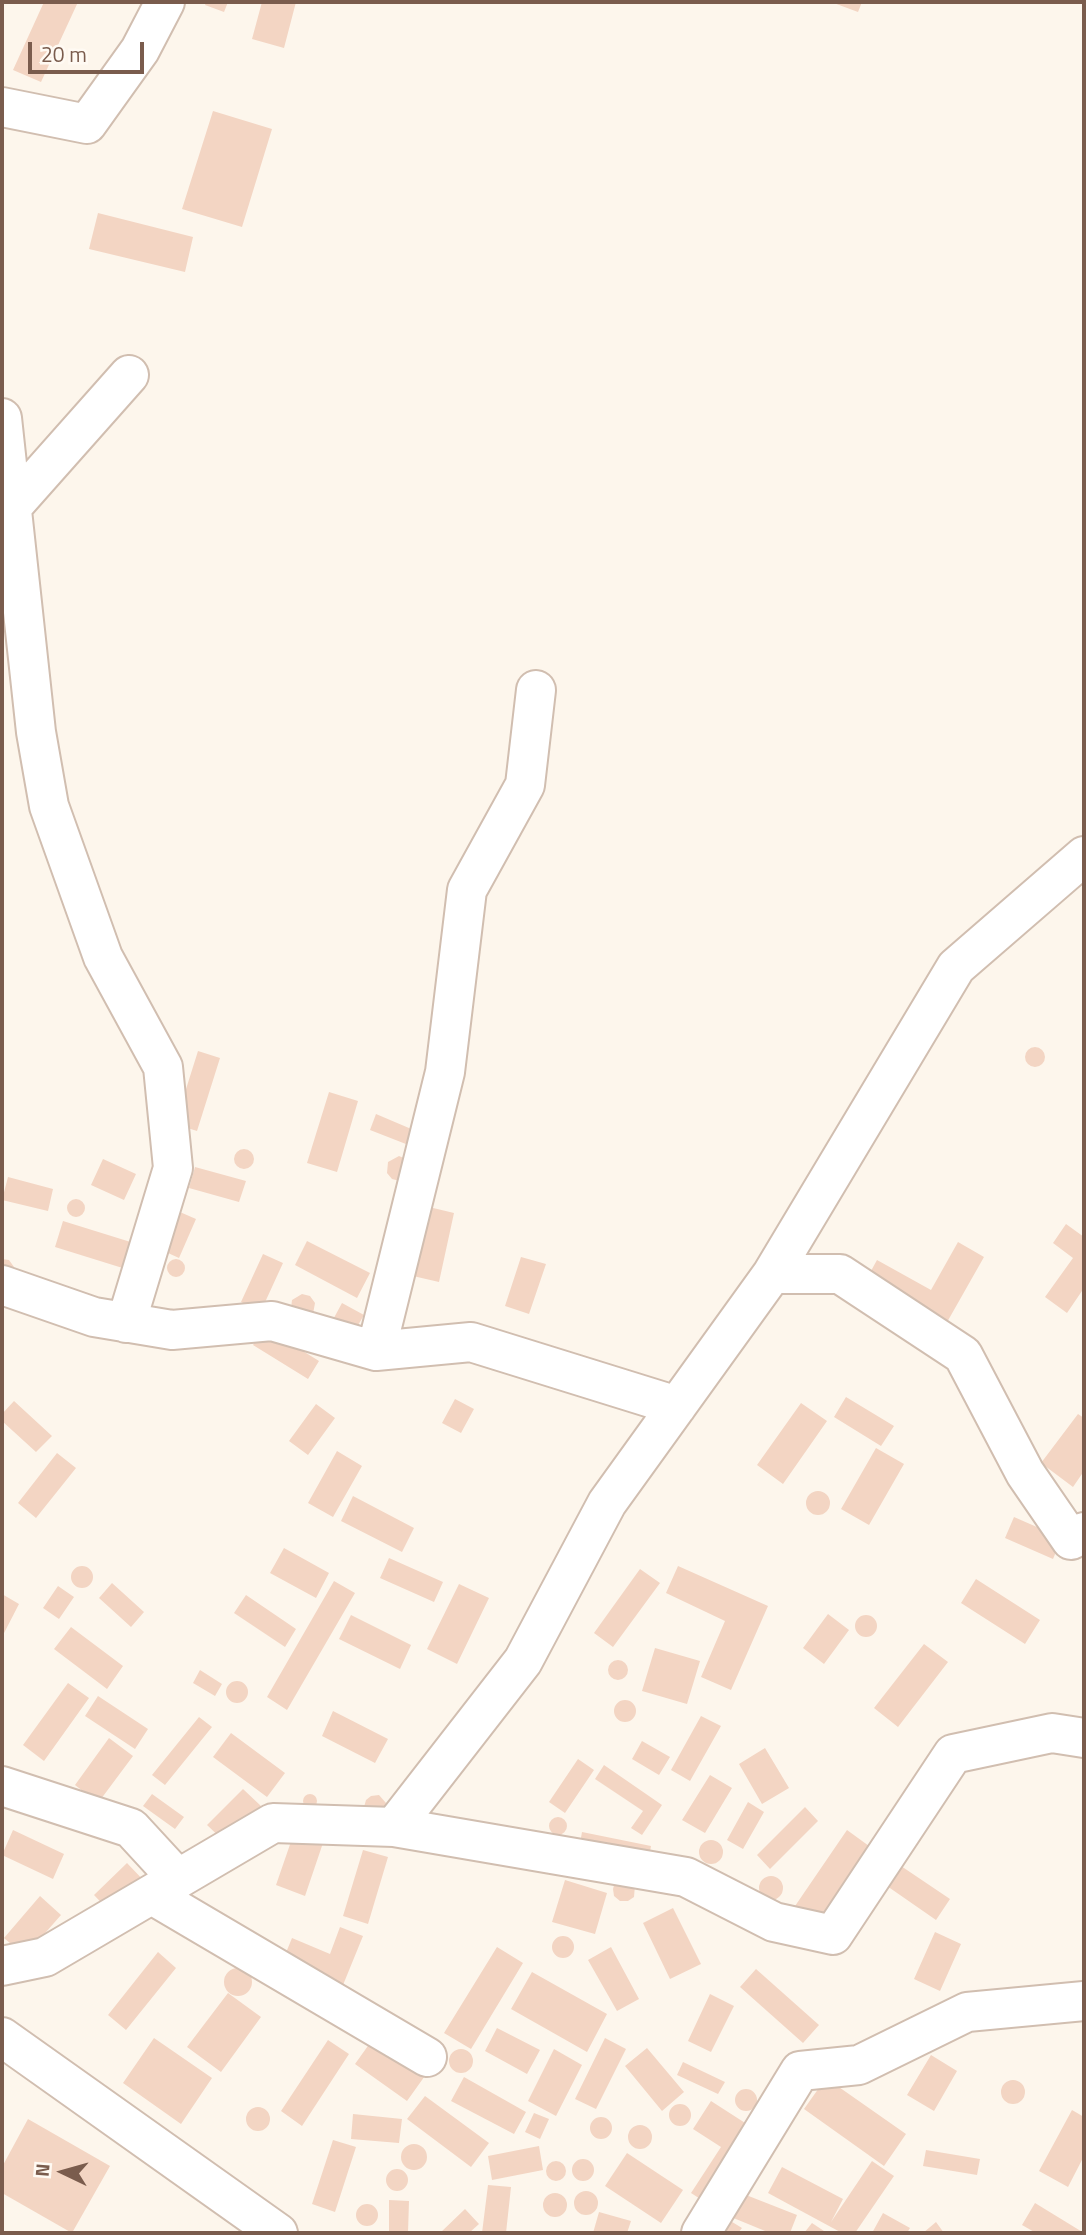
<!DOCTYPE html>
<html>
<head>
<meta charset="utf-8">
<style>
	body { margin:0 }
	#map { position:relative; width:1086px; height:2235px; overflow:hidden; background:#fdf6ec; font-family:"Titillium Web",sans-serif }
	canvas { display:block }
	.frame { position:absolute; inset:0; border:4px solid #7a5c4d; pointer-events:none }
	.north { position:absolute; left:28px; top:2137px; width:70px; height:70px; -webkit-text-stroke:5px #fffaf3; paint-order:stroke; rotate:275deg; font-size:19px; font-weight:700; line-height:28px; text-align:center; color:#7a5c4d }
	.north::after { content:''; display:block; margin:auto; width:24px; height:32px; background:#7a5c4d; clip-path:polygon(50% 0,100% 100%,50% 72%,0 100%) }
	.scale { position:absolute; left:28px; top:42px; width:116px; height:32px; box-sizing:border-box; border:4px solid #7a5c4d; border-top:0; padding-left:9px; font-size:21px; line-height:24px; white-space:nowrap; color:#7a5c4d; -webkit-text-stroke:5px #fffaf3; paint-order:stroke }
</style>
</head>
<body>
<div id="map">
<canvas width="1086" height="2235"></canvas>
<div class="frame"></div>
<div class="north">N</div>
<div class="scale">20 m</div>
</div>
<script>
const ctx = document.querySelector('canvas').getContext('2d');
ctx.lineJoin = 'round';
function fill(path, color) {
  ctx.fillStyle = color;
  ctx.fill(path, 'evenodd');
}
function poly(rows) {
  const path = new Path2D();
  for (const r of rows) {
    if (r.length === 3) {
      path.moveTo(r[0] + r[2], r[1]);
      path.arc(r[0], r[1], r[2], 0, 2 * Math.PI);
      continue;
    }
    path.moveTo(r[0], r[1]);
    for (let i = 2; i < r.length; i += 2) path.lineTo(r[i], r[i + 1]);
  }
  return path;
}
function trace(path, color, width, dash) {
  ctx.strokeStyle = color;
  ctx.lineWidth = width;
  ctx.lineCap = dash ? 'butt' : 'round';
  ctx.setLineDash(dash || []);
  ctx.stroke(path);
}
const building = poly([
	[44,2,78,2,41,82,13,70],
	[206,2,228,2,224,12,205,5],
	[262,2,296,2,284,48,252,39],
	[831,2,862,2,858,12],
	[213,111,272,129,242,227,182,209],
	[98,213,193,237,185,272,89,249],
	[1035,1057,10],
	[198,1051,220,1058,197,1131,175,1124],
	[329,1092,358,1101,337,1172,307,1163],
	[376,1114,416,1131,411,1146,370,1130],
	[244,1159,10],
	[399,1156,406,1159,400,1181,392,1179,387,1173,388,1162],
	[103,1159,136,1174,124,1200,91,1185],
	[195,1167,246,1181,239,1202,189,1188],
	[8,1177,53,1189,48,1211,2,1200],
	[76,1208,9],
	[429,1207,454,1213,439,1282,413,1276],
	[173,1209,196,1219,179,1258,157,1248],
	[63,1221,137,1244,129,1270,55,1247],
	[1066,1224,1084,1237,1084,1288,1067,1313,1045,1297,1073,1258,1053,1243],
	[307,1241,370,1273,357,1298,295,1265],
	[958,1242,984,1257,946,1324,866,1280,877,1260,931,1290],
	[263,1254,283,1263,261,1311,241,1302],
	[521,1257,546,1264,529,1314,505,1306],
	[2,1259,9,1260,14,1267,12,1274,2,1278],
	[176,1268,9],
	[302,1294,310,1296,315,1303,313,1314,291,1309,292,1300],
	[342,1303,364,1315,350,1339,329,1327],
	[264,1327,319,1361,308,1379,253,1345],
	[846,1397,894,1426,881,1446,834,1417],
	[455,1399,474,1409,461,1433,442,1423],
	[14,1401,52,1436,36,1452,2,1421,2,1414],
	[801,1403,827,1421,783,1484,757,1465],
	[316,1404,335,1418,308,1455,289,1441],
	[1078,1414,1084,1418,1084,1471,1073,1487,1041,1463],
	[876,1448,904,1464,869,1525,841,1509],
	[337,1451,362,1466,333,1517,308,1503],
	[57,1453,76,1468,36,1518,18,1503],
	[818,1503,12],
	[353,1496,414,1528,402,1552,341,1521],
	[1014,1517,1062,1538,1053,1559,1005,1538],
	[284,1548,329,1573,316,1598,270,1573],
	[389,1558,443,1582,434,1602,380,1578],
	[678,1566,768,1606,731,1690,701,1677,725,1621,666,1593],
	[82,1577,11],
	[640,1569,660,1583,613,1647,594,1633],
	[976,1579,1040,1620,1025,1644,961,1603],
	[334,1581,355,1593,287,1710,267,1697],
	[112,1583,144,1612,131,1627,99,1598],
	[459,1584,489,1598,457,1664,427,1649],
	[58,1586,74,1597,59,1619,43,1608],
	[2,1594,19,1604,2,1637],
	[246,1595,296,1629,285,1647,234,1613],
	[828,1614,849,1630,824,1664,803,1648],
	[351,1615,411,1645,400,1669,339,1639],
	[866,1626,11],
	[71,1627,123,1666,107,1689,54,1649],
	[924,1644,948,1662,898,1727,874,1708],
	[655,1648,700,1661,687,1704,642,1691],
	[618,1670,10],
	[200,1670,222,1684,215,1696,193,1683],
	[237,1692,11],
	[68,1683,89,1698,44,1761,23,1745],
	[98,1696,148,1729,135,1749,85,1716],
	[625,1711,11],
	[333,1711,388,1739,375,1763,322,1736],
	[701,1716,721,1726,690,1781,671,1770],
	[199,1717,212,1727,165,1785,152,1775],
	[231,1733,285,1773,267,1797,213,1757],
	[109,1738,133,1756,98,1803,75,1785],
	[642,1741,670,1757,659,1775,632,1759],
	[765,1748,789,1788,762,1804,739,1764],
	[578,1759,594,1770,565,1813,549,1802],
	[604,1765,662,1805,642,1835,631,1828,643,1811,595,1779],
	[710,1775,732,1788,705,1833,682,1820],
	[243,1789,261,1806,226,1843,207,1825],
	[310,1801,7],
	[152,1794,184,1817,175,1829,143,1806],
	[379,1795,386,1803,385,1810,364,1807,366,1800,371,1796],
	[748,1802,764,1812,743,1849,727,1840],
	[805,1807,818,1821,770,1869,757,1855],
	[558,1826,9],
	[13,1830,64,1854,53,1879,2,1855],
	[295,1830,324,1840,305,1896,276,1885],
	[847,1830,869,1846,815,1925,793,1909],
	[582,1832,651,1846,648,1863,579,1849],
	[711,1852,12],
	[363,1850,388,1857,368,1924,343,1916],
	[127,1863,147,1884,114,1916,94,1895],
	[901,1866,950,1899,936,1920,887,1886],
	[771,1888,12],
	[565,1880,607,1893,595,1934,552,1922],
	[615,1882,635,1885,634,1897,628,1901,620,1901,614,1896,613,1889],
	[40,1896,61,1915,25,1956,4,1938],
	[673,1908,701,1964,670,1979,643,1923],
	[340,1927,363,1936,343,1985,283,1960,292,1938,330,1954],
	[935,1932,961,1944,940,1991,914,1979],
	[563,1947,11],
	[497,1947,523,1963,471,2049,444,2033],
	[611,1947,639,1999,617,2011,588,1960],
	[158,1952,176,1968,126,2030,108,2015],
	[238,1982,14],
	[756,1969,819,2025,803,2043,740,1987],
	[532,1972,607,2014,587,2052,511,2009],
	[228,1993,261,2017,221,2072,187,2047],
	[710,1994,734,2006,711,2052,688,2041],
	[497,2028,540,2050,527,2074,485,2051],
	[375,2036,427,2073,407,2101,355,2064],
	[154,2038,212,2078,181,2124,123,2083],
	[605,2038,626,2049,596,2109,575,2099],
	[328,2040,349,2054,302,2126,281,2111],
	[647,2048,684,2092,662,2111,625,2066],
	[461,2061,12],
	[554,2049,582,2065,556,2116,528,2101],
	[931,2055,957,2071,934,2111,907,2095],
	[683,2062,725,2082,718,2094,677,2075],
	[464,2077,526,2112,514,2134,451,2101],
	[826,2078,906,2134,884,2166,804,2109],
	[1013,2092,12],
	[746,2100,11],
	[425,2096,489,2143,471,2167,407,2119],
	[711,2101,756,2130,708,2204,691,2193,721,2147,693,2129],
	[680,2115,11],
	[258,2119,12],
	[1072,2110,1084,2117,1084,2156,1068,2187,1039,2171],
	[534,2113,549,2119,540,2139,525,2132],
	[353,2114,402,2119,399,2143,351,2139],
	[601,2128,11],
	[28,2119,110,2166,72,2233,2,2193,2,2167],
	[640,2137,12],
	[333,2140,356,2147,335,2212,312,2204],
	[414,2157,13],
	[539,2146,543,2170,492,2180,488,2156],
	[926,2150,980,2159,977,2175,923,2166],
	[627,2153,683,2190,661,2223,605,2186],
	[583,2170,11],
	[556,2171,10],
	[872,2161,894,2176,855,2233,842,2233,768,2193,782,2167,843,2199,831,2222],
	[397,2180,11],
	[488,2185,511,2187,506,2233,482,2233],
	[586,2203,12],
	[555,2205,12],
	[741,2193,797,2215,790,2233,770,2233,731,2217],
	[389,2200,409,2201,408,2233,389,2233],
	[1035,2203,1084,2233,1036,2233,1022,2225],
	[367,2215,11],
	[465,2209,479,2224,469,2233,440,2233],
	[599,2212,631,2221,627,2233,593,2233],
	[883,2213,910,2228,907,2233,872,2233],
	[724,2217,742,2228,738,2233,714,2233],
	[936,2222,944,2233,923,2233],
	[812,2223,827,2233,804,2233]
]);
const minor = poly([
	[2,107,87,124,140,50,165,2],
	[2,418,36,732,49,806,103,957,163,1067,173,1168,126,1323],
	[11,508,129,375],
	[772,1274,840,1274,963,1355,1025,1473,1071,1540,1084,1532],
	[2,1285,94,1317,172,1330,272,1321,376,1351,471,1342,677,1406],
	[376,1351,445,1072,467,890,525,785,536,690],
	[2,1786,131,1828,178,1879],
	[394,1827,686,1877,774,1922,833,1935,953,1754,1052,1733,1084,1738],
	[152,1895,427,2057],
	[2,1966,45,1957,273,1823,394,1827,523,1661,607,1503,772,1274,956,967,1084,856],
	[2,2037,278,2233],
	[701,2233,800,2071,859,2065,967,2012,1084,2001]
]);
fill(building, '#f3d5c3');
trace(minor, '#d1beb0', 42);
trace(minor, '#fff', 38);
</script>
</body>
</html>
